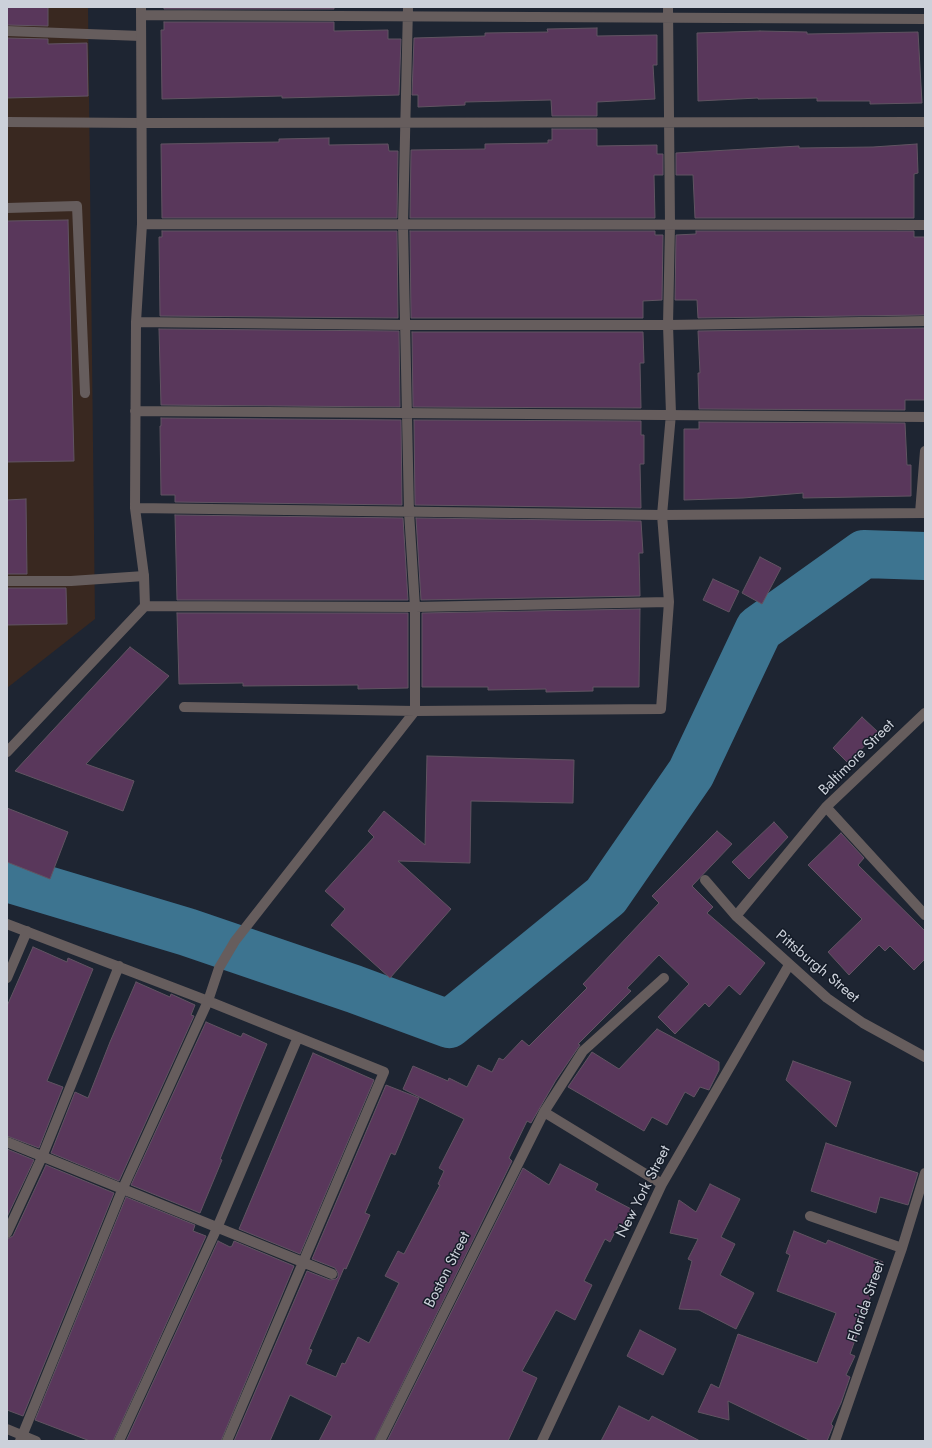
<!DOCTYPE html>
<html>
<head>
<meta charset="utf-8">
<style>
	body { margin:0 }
	#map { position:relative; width:932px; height:1448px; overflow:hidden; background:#1e2532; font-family:Jost,sans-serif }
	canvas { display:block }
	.frame { position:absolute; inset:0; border:8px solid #ccd1da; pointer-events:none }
</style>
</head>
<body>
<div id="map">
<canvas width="932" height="1448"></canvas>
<div class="frame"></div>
</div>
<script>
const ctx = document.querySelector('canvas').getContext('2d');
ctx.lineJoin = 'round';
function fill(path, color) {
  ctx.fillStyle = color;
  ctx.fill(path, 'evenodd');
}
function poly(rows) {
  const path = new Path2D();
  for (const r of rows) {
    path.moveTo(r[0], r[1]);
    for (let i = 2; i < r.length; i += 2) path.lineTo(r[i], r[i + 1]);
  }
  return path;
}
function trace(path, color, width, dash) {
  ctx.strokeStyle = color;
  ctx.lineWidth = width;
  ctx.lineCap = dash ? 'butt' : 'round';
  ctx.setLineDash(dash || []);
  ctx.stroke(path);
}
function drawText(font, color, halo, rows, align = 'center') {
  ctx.font = font + ' Jost,sans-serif';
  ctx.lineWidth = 3;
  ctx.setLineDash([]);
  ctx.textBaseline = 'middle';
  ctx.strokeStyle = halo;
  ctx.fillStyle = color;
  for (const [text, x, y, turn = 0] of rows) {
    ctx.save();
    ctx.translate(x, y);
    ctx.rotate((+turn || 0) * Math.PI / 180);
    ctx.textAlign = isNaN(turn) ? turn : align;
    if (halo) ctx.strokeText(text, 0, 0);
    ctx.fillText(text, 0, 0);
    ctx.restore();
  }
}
const industrial = poly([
	[7,7,88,7,95,619,7,688]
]);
const river = poly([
	[7,878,187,932,354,989,449,1024,606,896,691,773,759,629,864,554,925,556]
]);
const building = poly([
	[7,7,48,7,48,26,7,25,7,7],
	[164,7,334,7,334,9,164,9,164,7],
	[164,22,334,22,334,31,388,30,388,39,401,39,399,95,282,98,282,96,162,99,161,30,164,30,164,22],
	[597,28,597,36,657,35,657,65,653,65,655,99,597,102,597,116,552,116,551,100,465,102,465,105,418,107,418,95,412,95,414,38,485,36,485,33,548,32,547,29,597,28],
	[760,31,807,32,807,34,918,32,922,103,870,104,870,101,817,101,817,98,758,99,758,98,698,101,697,33,760,31],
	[7,38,48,39,48,44,87,43,88,96,7,98,7,38],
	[552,129,597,129,597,146,657,145,657,154,663,154,663,175,654,175,655,218,410,218,411,150,485,149,485,144,548,143,548,140,552,140,552,129],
	[329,138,329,145,388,144,389,151,398,151,397,218,162,218,161,144,279,142,279,139,329,138],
	[917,144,918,173,914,174,914,218,695,218,693,175,676,175,676,153,799,146,799,148,873,147,917,144],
	[68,220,74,461,7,462,7,221,68,220],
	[162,231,397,231,398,318,160,316,159,237,162,237,162,231],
	[410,231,655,231,655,235,663,235,662,300,643,301,643,318,411,318,410,231],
	[696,231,914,231,914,237,925,237,925,315,698,318,697,300,675,300,676,235,696,234,696,231],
	[925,328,925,400,905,400,905,410,699,409,698,373,700,373,698,331,925,328],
	[159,329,399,331,400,407,161,405,159,329],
	[412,332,643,332,644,363,640,363,641,408,413,407,412,332],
	[161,418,401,420,402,505,175,502,175,495,161,495,160,426,161,426,161,418],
	[414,420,641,421,641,435,644,435,644,464,640,464,641,508,415,505,414,420],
	[699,422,905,423,907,465,911,465,911,496,803,498,803,493,743,498,684,500,684,429,699,429,699,422],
	[26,499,27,574,7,574,7,500,26,499],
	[175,515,403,518,408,600,177,600,175,515],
	[416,518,641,521,643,553,639,553,640,596,421,600,416,518],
	[760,557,781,568,762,604,742,593,760,557],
	[713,579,739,591,729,612,703,600,713,579],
	[7,588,66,588,67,624,7,625,7,588],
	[640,609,639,687,593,687,593,691,546,692,546,689,488,690,488,687,422,687,422,613,640,609],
	[177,613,408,613,408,688,358,689,358,685,243,686,243,683,179,684,177,613],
	[130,647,169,676,86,764,134,781,123,811,15,771,130,647],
	[862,717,878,732,848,763,833,748,862,717],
	[427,756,574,760,573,803,471,801,470,863,398,861,451,909,390,978,331,925,345,909,325,891,374,837,368,831,384,811,425,845,427,756],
	[7,808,68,832,50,879,7,862,7,808],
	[774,822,788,837,749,879,732,862,774,822],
	[717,831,732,844,692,886,713,907,707,913,765,963,740,995,729,985,709,1007,705,1003,675,1034,658,1017,689,984,659,955,627,988,631,991,578,1044,580,1045,556,1080,531,1123,527,1121,509,1158,512,1161,374,1441,319,1441,332,1416,290,1395,270,1441,234,1441,307,1271,330,1280,336,1279,338,1277,338,1273,335,1268,312,1259,386,1085,419,1098,395,1155,391,1153,365,1213,370,1215,346,1269,344,1268,309,1349,312,1350,306,1364,336,1377,342,1363,345,1364,358,1337,369,1343,399,1283,385,1276,398,1251,404,1254,440,1185,438,1184,444,1171,439,1168,464,1119,403,1089,413,1066,448,1081,449,1078,467,1087,478,1065,492,1072,499,1058,503,1060,522,1040,529,1046,587,988,583,984,659,903,652,896,717,831],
	[841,833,864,858,858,865,925,931,925,959,914,970,890,946,885,951,879,945,849,975,828,952,862,919,808,865,841,833],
	[33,947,67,962,68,958,93,969,47,1081,63,1087,39,1148,7,1136,7,1006,33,947],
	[136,982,170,997,171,994,195,1005,191,1015,194,1016,119,1181,51,1153,75,1092,88,1098,110,1042,136,982],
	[206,1022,241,1037,243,1033,267,1044,242,1104,220,1159,222,1160,200,1213,131,1185,206,1022],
	[657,1029,719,1062,719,1070,709,1090,700,1087,694,1097,685,1092,667,1125,652,1117,644,1131,568,1087,592,1052,619,1069,657,1029],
	[313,1053,374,1080,300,1254,239,1229,313,1053],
	[793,1061,851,1082,836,1127,786,1080,793,1061],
	[826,1143,918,1173,908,1205,880,1197,876,1213,811,1191,826,1143],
	[7,1149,34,1160,7,1217,7,1149],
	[560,1164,598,1184,595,1190,635,1211,625,1230,618,1226,610,1242,605,1239,584,1281,592,1285,575,1320,556,1310,522,1371,537,1378,508,1441,387,1441,523,1168,549,1185,560,1164],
	[46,1165,114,1193,23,1416,7,1410,7,1239,13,1236,46,1165],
	[710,1184,740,1199,721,1237,735,1244,720,1275,754,1293,736,1329,699,1310,679,1309,692,1261,688,1259,698,1239,670,1233,679,1200,696,1212,710,1184],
	[126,1197,195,1225,193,1231,206,1236,113,1441,90,1441,35,1420,126,1197],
	[794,1231,826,1244,828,1240,883,1262,850,1354,855,1356,846,1375,850,1377,841,1403,831,1424,833,1426,827,1441,811,1441,728,1401,729,1420,698,1412,711,1384,719,1388,738,1334,817,1363,836,1313,777,1291,790,1255,786,1253,794,1231],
	[218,1241,230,1247,232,1246,234,1241,294,1266,221,1441,126,1441,218,1241],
	[640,1330,676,1349,663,1375,627,1356,640,1330],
	[619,1406,649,1421,652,1416,700,1441,601,1441,619,1406]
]);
const service = poly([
	[7,31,141,36],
	[7,122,142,123],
	[7,208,77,206,85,393],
	[7,581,71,581,144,576]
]);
const minor = poly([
	[141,15,925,19],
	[142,123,925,122],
	[142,224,925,225],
	[136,322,406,325,668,325,925,321],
	[135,411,925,417],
	[135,508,662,515,925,513],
	[920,513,925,451],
	[145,606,415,607,669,602],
	[184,707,415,711,661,709,669,602,662,515,671,414,668,325,670,225,668,7],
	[7,752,145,606,144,576,135,508,136,322,142,224,141,7],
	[826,807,925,915],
	[705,880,736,916,827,998,863,1023,925,1057],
	[736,916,826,807,925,713],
	[7,924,208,1001,384,1072,227,1441],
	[7,978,27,931],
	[544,1112,662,1184],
	[7,1142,332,1274],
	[810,1216,902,1248],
	[7,1233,42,1157,119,966],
	[7,1429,36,1441],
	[20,1441,123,1188,208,1001,219,968,235,941,415,711,415,607,409,512,403,224,408,7],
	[119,1441,217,1228,298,1037],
	[380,1441,544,1112,583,1051,664,978],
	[542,1441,662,1184,789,965],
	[835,1441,902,1248,925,1173]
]);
const streetNames = [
	["Baltimore Street",857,758,-45],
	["Pittsburgh Street",817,967,40],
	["New York Street",644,1192,-63],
	["Boston Street",448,1270,-63],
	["Florida Street",867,1302,-71]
];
fill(industrial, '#392820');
trace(river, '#3d7490', 48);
fill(building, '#59375b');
trace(building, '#615462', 1);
trace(service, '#665d5d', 10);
trace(minor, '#665d5d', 10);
drawText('15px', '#ccd1da', '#151c28', streetNames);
</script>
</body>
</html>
